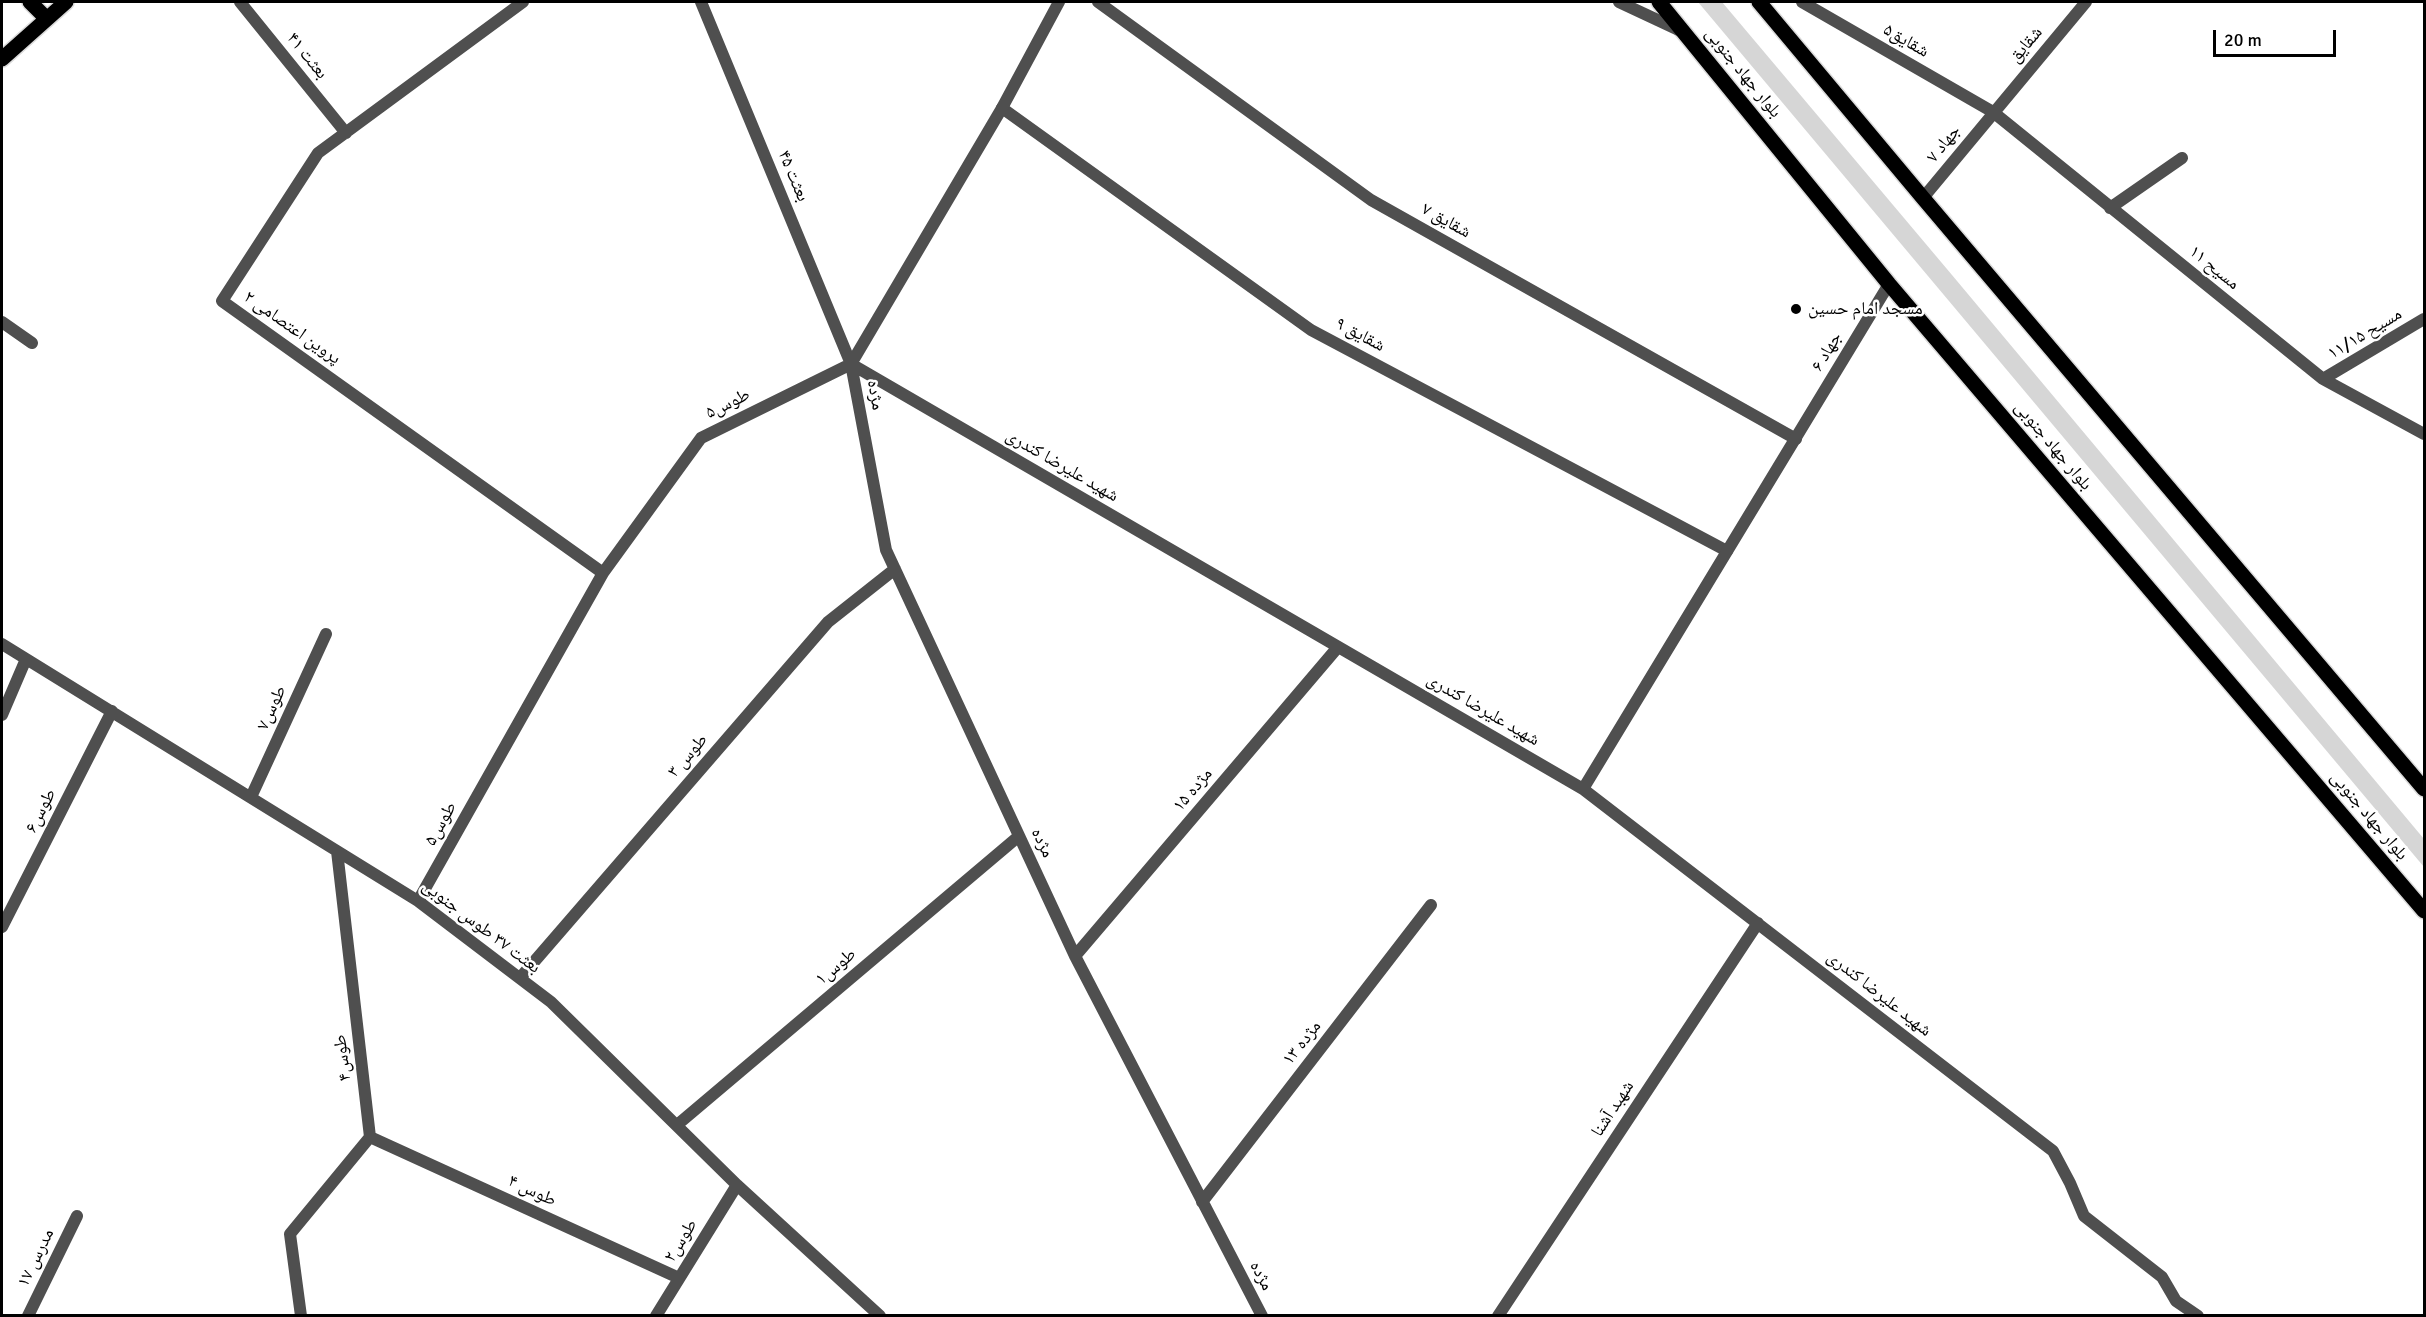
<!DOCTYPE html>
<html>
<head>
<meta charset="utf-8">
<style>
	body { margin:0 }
	#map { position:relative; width:2426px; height:1317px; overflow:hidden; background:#fff; font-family:Signika,sans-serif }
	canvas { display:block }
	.frame { position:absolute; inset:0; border:3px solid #000; pointer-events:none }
	.scale { position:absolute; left:2213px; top:30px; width:123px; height:27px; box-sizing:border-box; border:3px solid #000; border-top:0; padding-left:8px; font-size:18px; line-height:21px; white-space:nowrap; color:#000; -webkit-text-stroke:4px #fff; paint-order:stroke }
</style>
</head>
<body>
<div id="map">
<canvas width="2426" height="1317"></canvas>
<div class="frame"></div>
<div class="scale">20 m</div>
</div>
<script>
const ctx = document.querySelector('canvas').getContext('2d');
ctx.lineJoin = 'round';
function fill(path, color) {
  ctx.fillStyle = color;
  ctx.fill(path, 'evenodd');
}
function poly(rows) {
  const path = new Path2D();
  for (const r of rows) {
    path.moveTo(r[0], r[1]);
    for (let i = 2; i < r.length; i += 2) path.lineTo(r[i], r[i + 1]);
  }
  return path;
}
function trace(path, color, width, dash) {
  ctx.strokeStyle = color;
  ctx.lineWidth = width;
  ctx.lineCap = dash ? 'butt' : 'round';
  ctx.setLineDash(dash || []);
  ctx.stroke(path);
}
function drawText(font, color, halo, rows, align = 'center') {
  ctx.font = font + ' Signika,"Noto Naskh Arabic",sans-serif';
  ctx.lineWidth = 5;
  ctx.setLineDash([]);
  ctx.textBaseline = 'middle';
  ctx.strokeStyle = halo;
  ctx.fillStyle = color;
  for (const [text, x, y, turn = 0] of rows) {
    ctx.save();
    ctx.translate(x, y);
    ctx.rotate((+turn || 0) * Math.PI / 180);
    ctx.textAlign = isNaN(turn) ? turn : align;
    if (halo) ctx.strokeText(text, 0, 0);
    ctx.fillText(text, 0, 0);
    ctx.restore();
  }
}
const green = poly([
	[1698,2,1722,2,1952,275,2424,839,2424,867]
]);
const lane = poly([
	[1098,2,1371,200,1796,439],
	[1619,2,1681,31],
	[1002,108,1311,330,1727,551]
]);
const street = poly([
	[240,2,346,133],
	[523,2,318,153,222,301,603,573],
	[701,2,851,364,886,550,1075,956,1262,1316],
	[1802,2,1993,112,2323,379,2424,434],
	[1923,198,2086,2],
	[2110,208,2182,158],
	[2,322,32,343],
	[851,364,1583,789,2053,1151,2070,1183,2084,1216,2162,1277,2176,1301,2198,1316],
	[2323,379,2424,319],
	[2,644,418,901,551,1002,737,1185,880,1316],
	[2,715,26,659],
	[1583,789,1889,284],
	[251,797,326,634],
	[418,901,603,573,701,438,851,364,1002,108,1059,2],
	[2,927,112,711],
	[1075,956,1338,647],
	[520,978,828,622,895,569],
	[677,1125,1019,836],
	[370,1137,679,1278],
	[1202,1202,1431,905],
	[28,1316,77,1216],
	[301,1316,290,1234,370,1137,337,851],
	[656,1316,737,1185],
	[1498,1316,1758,923]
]);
const primary = poly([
	[30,2,46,18],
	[1659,2,1889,284,2424,911],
	[1759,2,1923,198,2424,789],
	[2,59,66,2]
]);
const markers = [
	[1796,309,6,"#000"]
];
const streetNames = [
	["شقایق۵",1906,41,30],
	["شقایق",2026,45,-50],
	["بعثت ۴۱",307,56,51],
	["بلوار جهاد جنوبی",1743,73,51],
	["جهاد ۷",1944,144,-51],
	["بعثت ۴۵",793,176,67],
	["شقایق ۷",1446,221,29],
	["مسیح ۱۱",2214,268,39],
	["پروین اعتصامی ۲",292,328,35],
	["مسیح ۱۱/۱۵",2365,334,-31],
	["شقایق ۹",1360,335,28],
	["جهاد ۶",1827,352,-59],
	["مژده",875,395,80],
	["طوس۵",728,404,-26],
	["بلوار جهاد جنوبی",2053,446,50],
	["شهید علیرضا کندری",1062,466,30],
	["طوس۷",272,708,-65],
	["شهید علیرضا کندری",1483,710,30],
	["طوس ۳",688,756,-49],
	["مژده ۱۵",1193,790,-50],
	["طوس۶",41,811,-63],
	["بلوار جهاد جنوبی",2369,816,50],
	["طوس۵",441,824,-61],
	["مژده",1042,843,65],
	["بعثت ۳۷ طوس جنوبی",481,927,37],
	["طوس۱",836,967,-40],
	["شهید علیرضا کندری",1879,994,38],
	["مژده ۱۳",1302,1043,-52],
	["طوس۴",343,1058,-97],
	["شهبد آشنا",1613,1109,-57],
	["طوس ۴",532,1191,25],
	["طوس۲",681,1241,-58],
	["مدرس ۱۷",36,1258,-64],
	["مژده",1261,1276,62]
];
const poiNames = [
	["مسجد امام حسین",1808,309]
];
fill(green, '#d6d6d6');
trace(primary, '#dbdbdb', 18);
trace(lane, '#4f4f4f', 12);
trace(street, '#4f4f4f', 12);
trace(primary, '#000', 15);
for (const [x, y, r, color] of markers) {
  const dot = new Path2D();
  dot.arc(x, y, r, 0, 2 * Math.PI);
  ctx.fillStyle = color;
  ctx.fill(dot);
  trace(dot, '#fff', 2);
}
drawText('18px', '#000', '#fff', streetNames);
drawText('18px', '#000', '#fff', poiNames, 'left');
</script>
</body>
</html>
